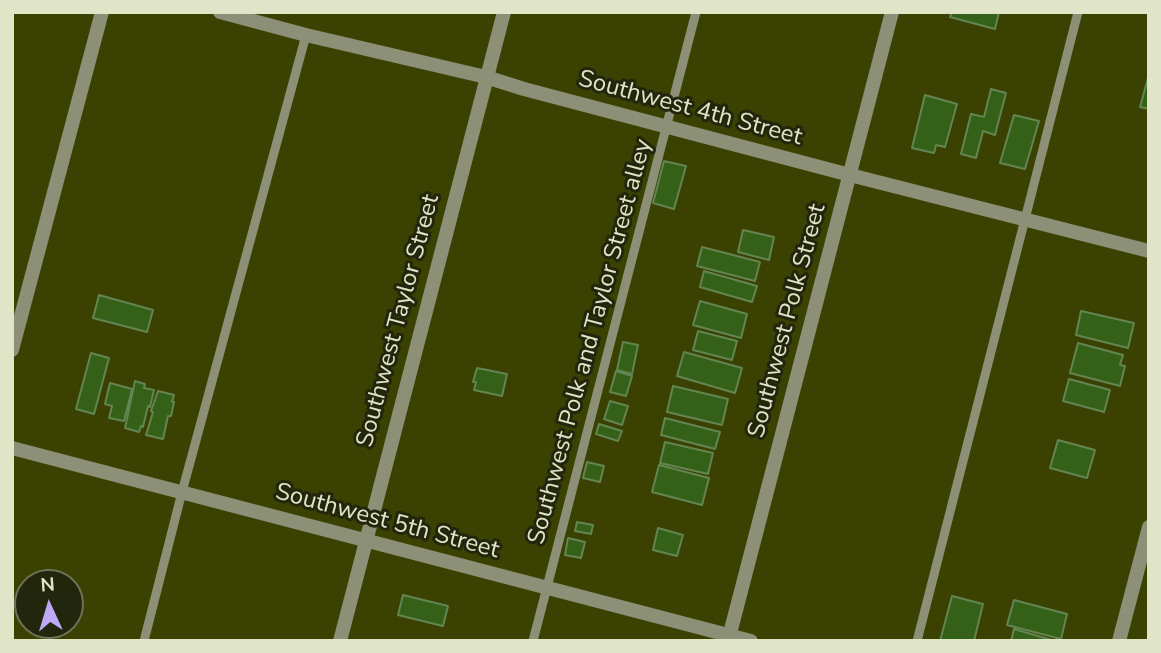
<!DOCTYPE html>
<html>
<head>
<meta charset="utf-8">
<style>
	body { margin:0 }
	#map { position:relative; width:1161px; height:653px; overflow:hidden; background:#3b4100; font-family:"Nunito Sans",sans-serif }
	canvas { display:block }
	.frame { position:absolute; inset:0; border:14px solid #dfe5c6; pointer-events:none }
	.north { position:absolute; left:14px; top:569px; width:70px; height:70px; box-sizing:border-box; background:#22260d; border:2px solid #6e7257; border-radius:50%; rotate:356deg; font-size:19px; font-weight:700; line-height:28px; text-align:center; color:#dfe5c6 }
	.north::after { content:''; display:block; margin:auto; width:24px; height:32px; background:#bda9f5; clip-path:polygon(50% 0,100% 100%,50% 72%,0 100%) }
</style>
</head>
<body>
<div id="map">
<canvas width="1161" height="653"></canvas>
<div class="frame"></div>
<div class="north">N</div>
</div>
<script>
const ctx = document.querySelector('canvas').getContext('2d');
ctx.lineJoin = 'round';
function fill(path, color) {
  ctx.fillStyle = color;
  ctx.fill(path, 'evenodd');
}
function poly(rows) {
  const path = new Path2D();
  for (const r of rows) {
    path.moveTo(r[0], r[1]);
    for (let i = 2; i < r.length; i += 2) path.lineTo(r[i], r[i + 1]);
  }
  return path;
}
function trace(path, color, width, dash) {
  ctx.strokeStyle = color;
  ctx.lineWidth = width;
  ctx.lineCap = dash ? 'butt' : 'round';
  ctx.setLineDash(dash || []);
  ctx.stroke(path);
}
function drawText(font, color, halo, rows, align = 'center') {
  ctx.font = font + ' "Nunito Sans",sans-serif';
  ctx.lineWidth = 6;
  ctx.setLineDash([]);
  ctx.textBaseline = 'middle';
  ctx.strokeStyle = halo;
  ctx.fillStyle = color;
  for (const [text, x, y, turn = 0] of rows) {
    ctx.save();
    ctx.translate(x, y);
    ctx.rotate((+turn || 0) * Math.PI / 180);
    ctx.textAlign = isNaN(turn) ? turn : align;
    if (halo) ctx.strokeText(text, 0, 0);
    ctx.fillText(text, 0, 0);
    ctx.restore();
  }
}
const building = poly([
	[952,12,999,12,995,29,950,17,952,12],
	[1148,78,1149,78,1149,109,1140,107,1148,78],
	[991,89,1006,93,995,135,983,131,976,158,961,154,971,114,984,117,991,89],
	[925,95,957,104,945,147,936,145,934,153,912,148,925,95],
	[1014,115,1039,121,1025,169,1000,163,1014,115],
	[664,161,686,166,674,209,653,203,664,161],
	[743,230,774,237,769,260,738,252,743,230],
	[702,247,760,262,755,281,697,266,702,247],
	[704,271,757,286,752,302,700,287,704,271],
	[99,295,153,310,147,332,93,318,99,295],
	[700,301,747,314,741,338,693,325,700,301],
	[1081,311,1134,323,1128,348,1076,335,1081,311],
	[698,331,737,341,732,360,693,350,698,331],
	[623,342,638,345,632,374,617,370,623,342],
	[1078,343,1123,355,1120,365,1125,366,1120,386,1070,373,1078,343],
	[684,352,742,368,735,393,677,376,684,352],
	[91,353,109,358,94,414,76,409,91,353],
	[477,368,507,374,502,396,474,390,476,382,473,382,477,368],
	[616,371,632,376,626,396,610,392,616,371],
	[1069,379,1110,390,1104,412,1063,401,1069,379],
	[135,381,145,384,144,388,154,390,150,407,148,406,143,427,141,426,139,432,125,428,135,381],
	[110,383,132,389,124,421,109,418,112,406,105,404,110,383],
	[673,386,728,399,722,425,667,412,673,386],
	[158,391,174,395,172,402,174,402,171,416,168,416,163,439,146,435,153,412,151,411,158,391],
	[610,401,628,406,622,425,604,419,610,401],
	[665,418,720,432,715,449,661,435,665,418],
	[599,424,622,431,618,441,596,434,599,424],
	[1058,440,1095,450,1087,478,1050,468,1058,440],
	[665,442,713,453,708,474,660,463,665,442],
	[587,462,604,466,600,482,583,478,587,462],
	[659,465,709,478,702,505,652,492,659,465],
	[577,522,593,525,591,534,575,531,577,522],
	[658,528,683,535,677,556,653,550,658,528],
	[568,538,585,542,581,558,565,555,568,538],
	[403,595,448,606,443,626,398,615,403,595],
	[952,596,983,604,974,641,940,641,952,596],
	[1014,600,1067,614,1061,639,1007,625,1014,600],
	[1014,629,1055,641,1011,641,1014,629]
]);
const service = poly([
	[144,641,182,492,306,35],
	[533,641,696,12],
	[917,641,1078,12]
]);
const minor = poly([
	[12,350,102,12],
	[340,641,504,12],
	[728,641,892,12],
	[1119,641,1149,527]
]);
const tertiary = poly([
	[220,12,306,35,486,77,524,89,850,175,1149,251],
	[12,448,751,641]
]);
const streetNames = [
	["Southwest 4th Street",690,109,15],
	["Southwest Taylor Street",399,321,-75],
	["Southwest Polk Street",788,321,-75],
	["Southwest Polk and Taylor Street alley",591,342,-75],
	["Southwest 5th Street",387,522,15]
];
fill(building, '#346117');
trace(building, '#638552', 2);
trace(service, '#8b9076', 9);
trace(minor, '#8b9076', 14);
trace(tertiary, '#8b9076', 14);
drawText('24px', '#dfe5c6', '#22260d', streetNames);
</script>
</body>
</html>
